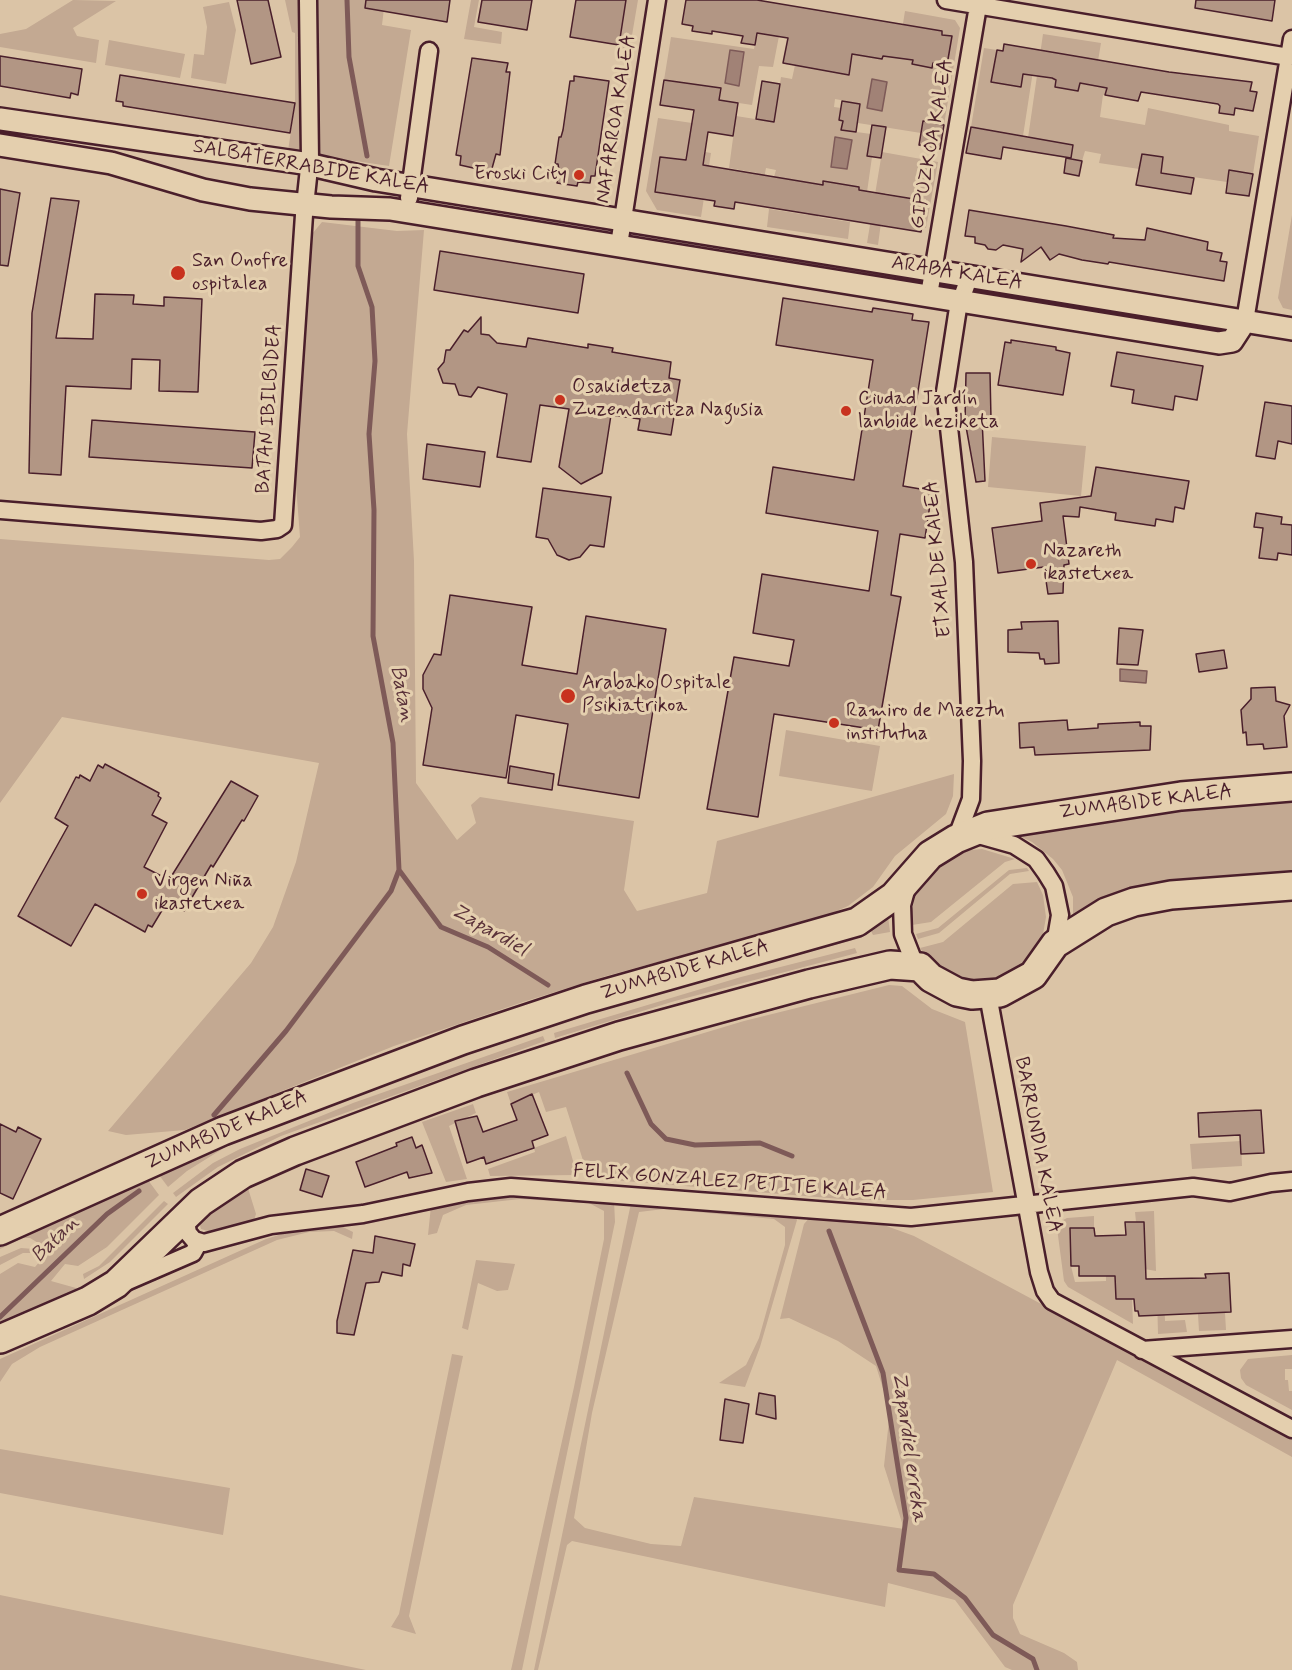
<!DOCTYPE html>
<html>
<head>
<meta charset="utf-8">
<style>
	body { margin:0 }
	canvas { display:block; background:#dbc4a6 }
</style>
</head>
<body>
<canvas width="1292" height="1670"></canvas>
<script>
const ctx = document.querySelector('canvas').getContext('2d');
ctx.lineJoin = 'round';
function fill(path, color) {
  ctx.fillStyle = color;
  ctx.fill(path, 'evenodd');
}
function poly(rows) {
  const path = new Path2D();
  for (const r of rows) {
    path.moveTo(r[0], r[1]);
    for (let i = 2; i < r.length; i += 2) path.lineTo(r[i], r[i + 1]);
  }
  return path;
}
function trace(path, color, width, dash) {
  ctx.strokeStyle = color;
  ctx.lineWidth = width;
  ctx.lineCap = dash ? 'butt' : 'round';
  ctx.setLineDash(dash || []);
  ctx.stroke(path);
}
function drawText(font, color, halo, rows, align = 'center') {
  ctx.font = font + ' Mynerve,sans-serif';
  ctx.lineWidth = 6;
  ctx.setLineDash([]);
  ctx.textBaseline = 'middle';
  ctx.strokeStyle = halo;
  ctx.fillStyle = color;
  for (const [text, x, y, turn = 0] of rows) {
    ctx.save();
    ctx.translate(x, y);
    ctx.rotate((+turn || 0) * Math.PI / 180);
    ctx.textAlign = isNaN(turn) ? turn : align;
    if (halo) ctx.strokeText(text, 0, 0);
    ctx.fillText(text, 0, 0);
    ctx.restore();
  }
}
const green = poly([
	[73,0,116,1,73,28,77,36,99,40,96,63,0,47,0,34,26,29],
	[285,0,385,0,382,25,411,30,389,166,288,151,295,103,295,33,292,32],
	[471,0,479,0,474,27,502,32,501,44,464,39],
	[626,0,638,0,629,53,618,51],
	[229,2,236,30,226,84,191,78,194,54,204,55,207,27,203,7],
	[905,11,955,20,960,28,944,125,924,121,921,133,858,123,860,104,851,102,850,108,845,108,846,101,835,99,834,107,841,108,842,130,871,134,868,156,872,157,866,199,857,198,859,187,823,182,818,217,850,222,848,239,767,227,769,209,808,215,813,183,774,177,776,170,766,168,762,190,755,189,757,173,729,168,736,116,774,122,781,77,792,79,795,65,833,72,840,52,882,59,883,54,898,55],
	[757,33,779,36,773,67,759,66,752,105,719,100,720,88,664,80,671,37,754,49],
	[1043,34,1101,43,1094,85,1107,88,1105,95,1103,95,1100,117,1145,125,1148,108,1229,125,1229,131,1259,136,1253,174,1229,170,1227,182,1099,163,1101,154,1085,151,1082,161,1050,155,1052,142,1028,138],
	[109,40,185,54,180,78,105,65],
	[984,48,997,50,991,81,1021,87,1023,74,1033,71,1023,136,971,127],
	[658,118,692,123,688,149,711,153,701,217,657,210,646,191],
	[882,152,938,162,926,228,922,227,926,199,920,198,919,200,885,193,878,245,867,243],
	[1292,215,1292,310,1283,308,1278,298],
	[322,222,397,231,424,230,407,434,414,561,416,783,457,840,476,823,471,805,480,797,634,821,624,890,637,911,707,893,717,841,954,774,953,796,946,814,895,856,873,887,848,906,821,918,606,976,523,1002,394,1046,185,1130,126,1135,108,1131,251,963,273,927,296,862,319,763,62,717,0,803,0,539,269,560,280,559,292,547,300,537,296,485,312,234],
	[992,437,1086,446,1081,496,988,487],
	[786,730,880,746,872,791,779,776],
	[1292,797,1292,879,1073,925,1073,897,1062,870,1053,859,1032,842,1011,832,1192,804],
	[982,849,1015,859,1005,862,931,922,912,925,912,911,916,891,942,860,961,851],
	[1027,868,1029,871,1010,874,939,933,918,939,916,934,938,928,1009,870],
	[1037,882,1043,895,1046,917,1042,940,1030,959,1013,974,991,982,969,983,947,975,929,961,920,948,943,942,1013,884],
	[888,916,890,932,873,935,869,927],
	[850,935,853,940,624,1002,370,1087,232,1143,187,1171,168,1187,156,1171,357,1089,503,1037,634,996],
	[855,948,857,953,675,1001,555,1038,554,1033,741,977],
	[889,985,902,986,932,1009,965,1022,993,1192,913,1200,853,1200,601,1179,588,1176,566,1107,546,1112,539,1092,511,1104,507,1092,744,1021],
	[543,1036,545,1041,281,1136,218,1167,176,1197,173,1193,213,1163,240,1149,353,1103],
	[473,1104,476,1113,449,1126,467,1179,446,1182,422,1122],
	[566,1136,577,1175,490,1176,488,1169,535,1152,534,1148],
	[1241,1141,1242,1166,1192,1169,1190,1144],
	[145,1176,159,1195,107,1247,78,1266,65,1264,51,1281,76,1288,81,1297,0,1331,0,1274,18,1263,35,1267,41,1260,31,1253,23,1253,0,1265,0,1257,21,1248,34,1249,45,1256,50,1250,30,1238,23,1238,0,1249,0,1243],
	[247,1185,256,1214,254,1220,215,1233,201,1229,198,1219],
	[515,1193,614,1200,615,1222,522,1670,511,1670,574,1387,604,1239,604,1211,589,1203,520,1199,466,1205,443,1215,437,1233,428,1235,431,1206],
	[164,1201,168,1204,110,1262,84,1279,83,1274,99,1266],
	[631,1203,793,1212,797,1220,760,1347,745,1387,719,1383,746,1365,759,1338,785,1245,785,1227,774,1219,664,1209,639,1212,592,1413,574,1518,585,1528,651,1544,681,1546,694,1497,904,1529,884,1466,890,1411,876,1366,838,1341,789,1318,780,1319,804,1224,812,1215,870,1220,914,1236,1292,1438,1292,1457,1117,1360,1013,1605,1013,1618,1020,1634,1064,1653,1077,1662,1078,1670,1012,1670,1005,1667,955,1600,888,1583,885,1607,572,1541,567,1545,538,1670,534,1670],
	[1154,1211,1156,1271,1115,1264,1116,1299,1132,1299,1133,1324,1068,1287,1064,1281,1057,1228,1061,1221,1067,1218,1094,1216,1094,1228,1070,1228,1071,1266,1075,1282,1106,1281,1105,1239,1145,1255,1144,1222,1136,1222,1135,1212],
	[324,1227,343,1227,353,1232,352,1239,334,1231,309,1232,277,1240,40,1347,12,1364,0,1382,0,1359,266,1239,285,1233],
	[476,1260,515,1264,508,1290,497,1291,478,1283,468,1330,462,1328],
	[1164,1295,1165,1321,1185,1320,1187,1332,1158,1334,1157,1296],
	[1207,1297,1208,1313,1225,1313,1226,1330,1199,1331,1197,1298],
	[452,1354,463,1356,409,1616,416,1634,391,1627,399,1614],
	[1292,1355,1292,1369,1285,1369,1285,1380,1288,1380,1289,1391,1292,1391,1292,1410,1246,1385,1241,1378,1240,1370,1248,1359],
	[0,1449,230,1488,223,1535,0,1493],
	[0,1595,366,1670,0,1670]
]);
const water = poly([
	[730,50,744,52,739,86,725,83,730,50],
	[872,79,887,82,882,111,867,108,872,79],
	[835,137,852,140,847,169,831,167,835,137],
	[1120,669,1147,671,1146,683,1120,681,1120,669]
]);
const stream = poly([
	[347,0,349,57,367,156],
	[399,870,441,927,488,947,548,985],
	[627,1073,651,1124,666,1139,695,1145,760,1143,792,1156],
	[214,1115,286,1031,391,891,399,870,393,743,373,636,374,510,369,434,375,361,372,307,358,266,358,219],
	[829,1231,883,1373,906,1518,899,1570,934,1574,965,1598,993,1635,1033,1659,1037,1670],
	[0,1317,107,1214,139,1191]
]);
const building = poly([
	[237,0,268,0,281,57,251,64,237,0],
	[366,0,450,0,447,22,365,8,366,0],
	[482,0,532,0,527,30,478,22,482,0],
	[576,0,626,0,619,45,570,37,576,0],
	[686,0,757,0,942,31,942,35,952,36,947,65,933,63,932,68,912,64,913,60,883,56,882,59,852,54,849,75,783,63,788,38,757,33,755,45,741,43,743,36,712,31,712,34,692,31,693,26,682,24,686,0],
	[1196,0,1275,0,1272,21,1195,8,1196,0],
	[1004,44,1169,72,1252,82,1250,91,1257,92,1253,111,1235,108,1234,115,1219,113,1220,106,1218,104,1141,92,1138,101,1105,95,1107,88,1080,83,1078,91,1055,87,1056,80,1052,78,1023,74,1021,87,991,82,997,50,1003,51,1004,44],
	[0,56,82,69,78,95,71,93,70,98,0,86,0,56],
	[472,58,508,63,506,72,510,72,500,155,496,154,491,172,460,165,461,156,456,155,472,58],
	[120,75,295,103,290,133,123,106,123,102,116,101,120,75],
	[574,76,609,81,595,176,591,176,590,183,578,182,577,186,557,183,559,170,558,164,555,164,559,137,561,137,563,130,570,81,574,81,574,76],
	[664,80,721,88,719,100,738,103,733,136,708,132,703,165,823,185,823,181,859,187,859,190,926,201,921,232,735,202,734,209,714,206,715,201,655,192,660,157,686,160,694,110,660,105,664,80],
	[762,81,780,84,774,122,756,119,762,81],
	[842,101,860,104,856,132,841,130,843,121,839,120,842,101],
	[923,121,944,125,940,149,919,145,923,121],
	[872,125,886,127,881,158,867,156,872,125],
	[971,127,1073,145,1071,158,1003,147,1001,159,966,153,971,127],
	[1142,154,1163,157,1161,173,1194,178,1191,194,1136,185,1142,154],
	[1066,158,1082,161,1079,176,1064,173,1066,158],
	[1229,170,1253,174,1249,196,1226,193,1229,170],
	[0,189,20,193,8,266,0,265,0,189],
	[51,198,79,201,56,338,93,339,95,294,134,295,133,304,164,306,164,297,202,299,198,392,159,391,160,360,132,359,131,389,66,386,61,475,29,473,32,313,51,198],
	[969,210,1066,226,1114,235,1113,238,1145,240,1147,228,1208,242,1207,250,1222,253,1220,261,1227,262,1224,281,1109,262,1108,264,1082,260,1059,254,1050,260,1041,247,1021,262,1023,249,1003,245,996,250,988,249,985,245,975,243,975,237,965,236,969,210],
	[440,251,584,274,578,313,434,290,440,251],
	[783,298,872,312,873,308,913,314,912,320,929,322,903,486,932,491,925,538,900,534,891,595,901,597,878,730,774,714,758,817,707,809,734,657,789,666,794,640,753,633,762,574,869,591,878,531,766,513,773,467,854,480,873,360,776,345,783,298],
	[481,317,481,334,489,335,497,343,526,347,528,338,588,348,588,344,613,348,612,352,671,362,669,378,680,380,671,435,638,430,640,419,611,415,602,473,581,484,559,467,569,409,540,405,531,462,497,457,507,394,478,387,471,397,459,395,455,384,443,383,438,369,444,362,446,350,450,350,464,330,468,332,481,317],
	[1011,340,1056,347,1056,350,1070,353,1063,395,998,385,1005,342,1011,343,1011,340],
	[1117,352,1203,366,1197,400,1175,396,1173,410,1132,403,1134,390,1111,386,1117,352],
	[966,373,990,373,991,419,982,419,985,481,976,482,965,421,966,373],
	[1265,402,1292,406,1292,444,1278,441,1275,459,1256,456,1265,402],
	[92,420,255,432,252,468,89,457,92,420],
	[427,444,485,452,480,487,423,479,427,444],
	[1096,467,1189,481,1184,509,1175,507,1173,522,1156,519,1155,526,1115,520,1116,513,1080,507,1079,517,1063,516,1069,564,1064,565,1063,593,1048,594,1044,567,998,573,992,528,1042,521,1040,503,1091,496,1096,467],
	[543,488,611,497,604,547,590,545,580,557,569,560,557,555,548,539,536,537,543,488],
	[1256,513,1282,517,1281,524,1292,525,1292,555,1278,553,1277,560,1259,558,1263,528,1254,527,1256,513],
	[450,595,532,607,522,665,577,674,586,616,666,629,639,798,558,785,568,724,516,715,506,778,423,765,432,708,423,689,423,675,434,654,441,655,450,595],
	[1058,621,1059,663,1045,664,1044,659,1040,659,1039,653,1008,652,1008,630,1022,629,1021,622,1058,621],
	[1119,628,1143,630,1138,665,1117,664,1119,628],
	[1224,650,1227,668,1199,672,1196,654,1224,650],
	[1275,687,1276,701,1290,705,1284,716,1287,747,1264,749,1263,744,1247,745,1246,732,1243,733,1241,710,1251,699,1251,688,1275,687],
	[1067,720,1068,730,1098,728,1098,724,1140,722,1140,726,1151,726,1150,750,1035,755,1034,747,1020,748,1019,723,1067,720],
	[105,764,159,793,158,796,161,798,152,815,167,823,144,867,169,880,231,781,258,796,244,821,242,820,213,867,211,865,184,911,167,902,152,927,148,925,145,932,95,904,71,946,18,916,68,826,55,818,76,777,79,778,80,775,90,781,98,765,103,768,105,764],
	[510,766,554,774,552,790,508,783,510,766],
	[532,1094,548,1135,532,1141,534,1148,486,1164,484,1157,467,1163,455,1121,477,1116,483,1132,517,1120,511,1104,532,1094],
	[1261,1110,1264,1153,1241,1154,1240,1135,1199,1137,1198,1113,1261,1110],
	[0,1124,16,1132,18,1127,41,1139,13,1199,0,1193,0,1124],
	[412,1137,416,1148,422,1145,432,1173,409,1178,407,1172,365,1187,356,1162,397,1146,396,1143,412,1137],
	[306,1169,329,1176,322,1197,300,1190,306,1169],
	[1125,1222,1144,1222,1146,1279,1206,1278,1205,1274,1229,1273,1231,1312,1139,1316,1138,1311,1135,1311,1134,1299,1116,1299,1115,1276,1079,1276,1079,1266,1071,1266,1070,1228,1094,1228,1095,1236,1126,1235,1125,1222],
	[375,1236,415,1244,410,1266,403,1264,402,1276,382,1272,379,1282,366,1283,354,1335,337,1333,337,1321,353,1250,373,1253,375,1236],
	[759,1393,775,1396,776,1419,756,1414,759,1393],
	[725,1399,749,1404,743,1443,720,1440,725,1399]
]);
const minor = poly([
	[946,0,1289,57],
	[409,198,429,51],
	[619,245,657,0],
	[929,295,979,0],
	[1245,321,1292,39],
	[0,510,261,531,277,529,283,525,304,215,310,159,308,0],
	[975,834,1014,845,1036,859,1046,873,1054,886,1060,915,1055,944],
	[956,839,971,799,972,761,964,562,945,392,958,308,970,275],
	[907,887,902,905,903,934,912,957,920,967],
	[988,995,1039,1272,1045,1291,1052,1301,1292,1429],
	[185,1216,188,1233,194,1240,204,1243,271,1225,363,1214,468,1192,511,1187,911,1217,1193,1187,1230,1192,1271,1183,1292,1181],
	[126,1282,193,1253,199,1242],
	[1142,1350,1292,1339]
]);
const tertiary = poly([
	[0,119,303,163,376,180,1292,329],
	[0,145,111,163,203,190,250,199,331,207,390,209,1219,343,1232,341,1245,321]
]);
const primary = poly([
	[0,1231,223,1131,463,1040,586,999,857,922,894,896,930,855,956,839,988,826,1181,796,1292,787],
	[0,1339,88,1301,116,1284,201,1202,243,1174,295,1151,476,1083,619,1036,809,984,890,965,920,967,931,978,957,992,972,995,1000,993,1033,975,1055,944,1106,912,1134,902,1171,895,1292,886]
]);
const markers = [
	[579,175,6,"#c8321e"],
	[178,273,8,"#c8321e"],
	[560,400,6,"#c8321e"],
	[846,411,6,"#c8321e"],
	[1031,564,6,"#c8321e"],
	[568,696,8,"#c8321e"],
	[834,723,6,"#c8321e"],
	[142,894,6,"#c8321e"]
];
const streetNames = [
	["NAFARROA KALEA",617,119,-81],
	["GIPUZKOA KALEA",933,144,-80],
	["SALBATERRABIDE KALEA",311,168,10],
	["ARABA KALEA",957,274,9],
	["BATAN IBILBIDEA",270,409,-86],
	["ETXALDE KALEA",939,559,-95],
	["ZUMABIDE KALEA",1146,803,-7],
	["ZUMABIDE KALEA",685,971,-16],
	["ZUMABIDE KALEA",227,1131,-23],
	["BARRUNDIA KALEA",1037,1145,79],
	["FELIX GONZALEZ PETITE KALEA",730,1183,4]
];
const poiNames = [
	["Eroski City",567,175,"right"],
	["San Onofre",192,262],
	["ospitalea",192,285],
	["Osakidetza",572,388],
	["Zuzendaritza Nagusia",572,411],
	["Ciudad Jardín",858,400],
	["lanbide heziketa",858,423],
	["Nazareth",1043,552],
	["ikastetxea",1043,575],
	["Arabako Ospitale",582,684],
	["Psikiatrikoa",582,707],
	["Ramiro de Maeztu",846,712],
	["institutua",846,735],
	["Virgen Niña",154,882],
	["ikastetxea",154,905]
];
const waterNames = [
	["Batan",401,694,79],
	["Zapardiel",489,931,30],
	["Batan",56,1240,-44],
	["Zapardiel erreka",908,1447,82]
];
fill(green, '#c3a992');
fill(water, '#a18276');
trace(water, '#7e5a58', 1.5);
trace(stream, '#7e5a58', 5);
fill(building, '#b29684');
trace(building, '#4a1f2b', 1.5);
trace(minor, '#4a1f2b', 21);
trace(tertiary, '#4a1f2b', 26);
trace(primary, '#4a1f2b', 32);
trace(minor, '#e4cfae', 16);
trace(tertiary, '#e4cfae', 21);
trace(primary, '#e4cfae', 27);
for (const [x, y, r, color] of markers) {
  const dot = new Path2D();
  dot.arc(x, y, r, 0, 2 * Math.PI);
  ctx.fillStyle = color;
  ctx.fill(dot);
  trace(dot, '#e4cfae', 2);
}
drawText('20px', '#4a1f2b', '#e4cfae', streetNames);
drawText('20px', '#4a1f2b', '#e4cfae', poiNames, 'left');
drawText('italic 21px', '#5b333a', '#e4cfae', waterNames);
</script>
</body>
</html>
